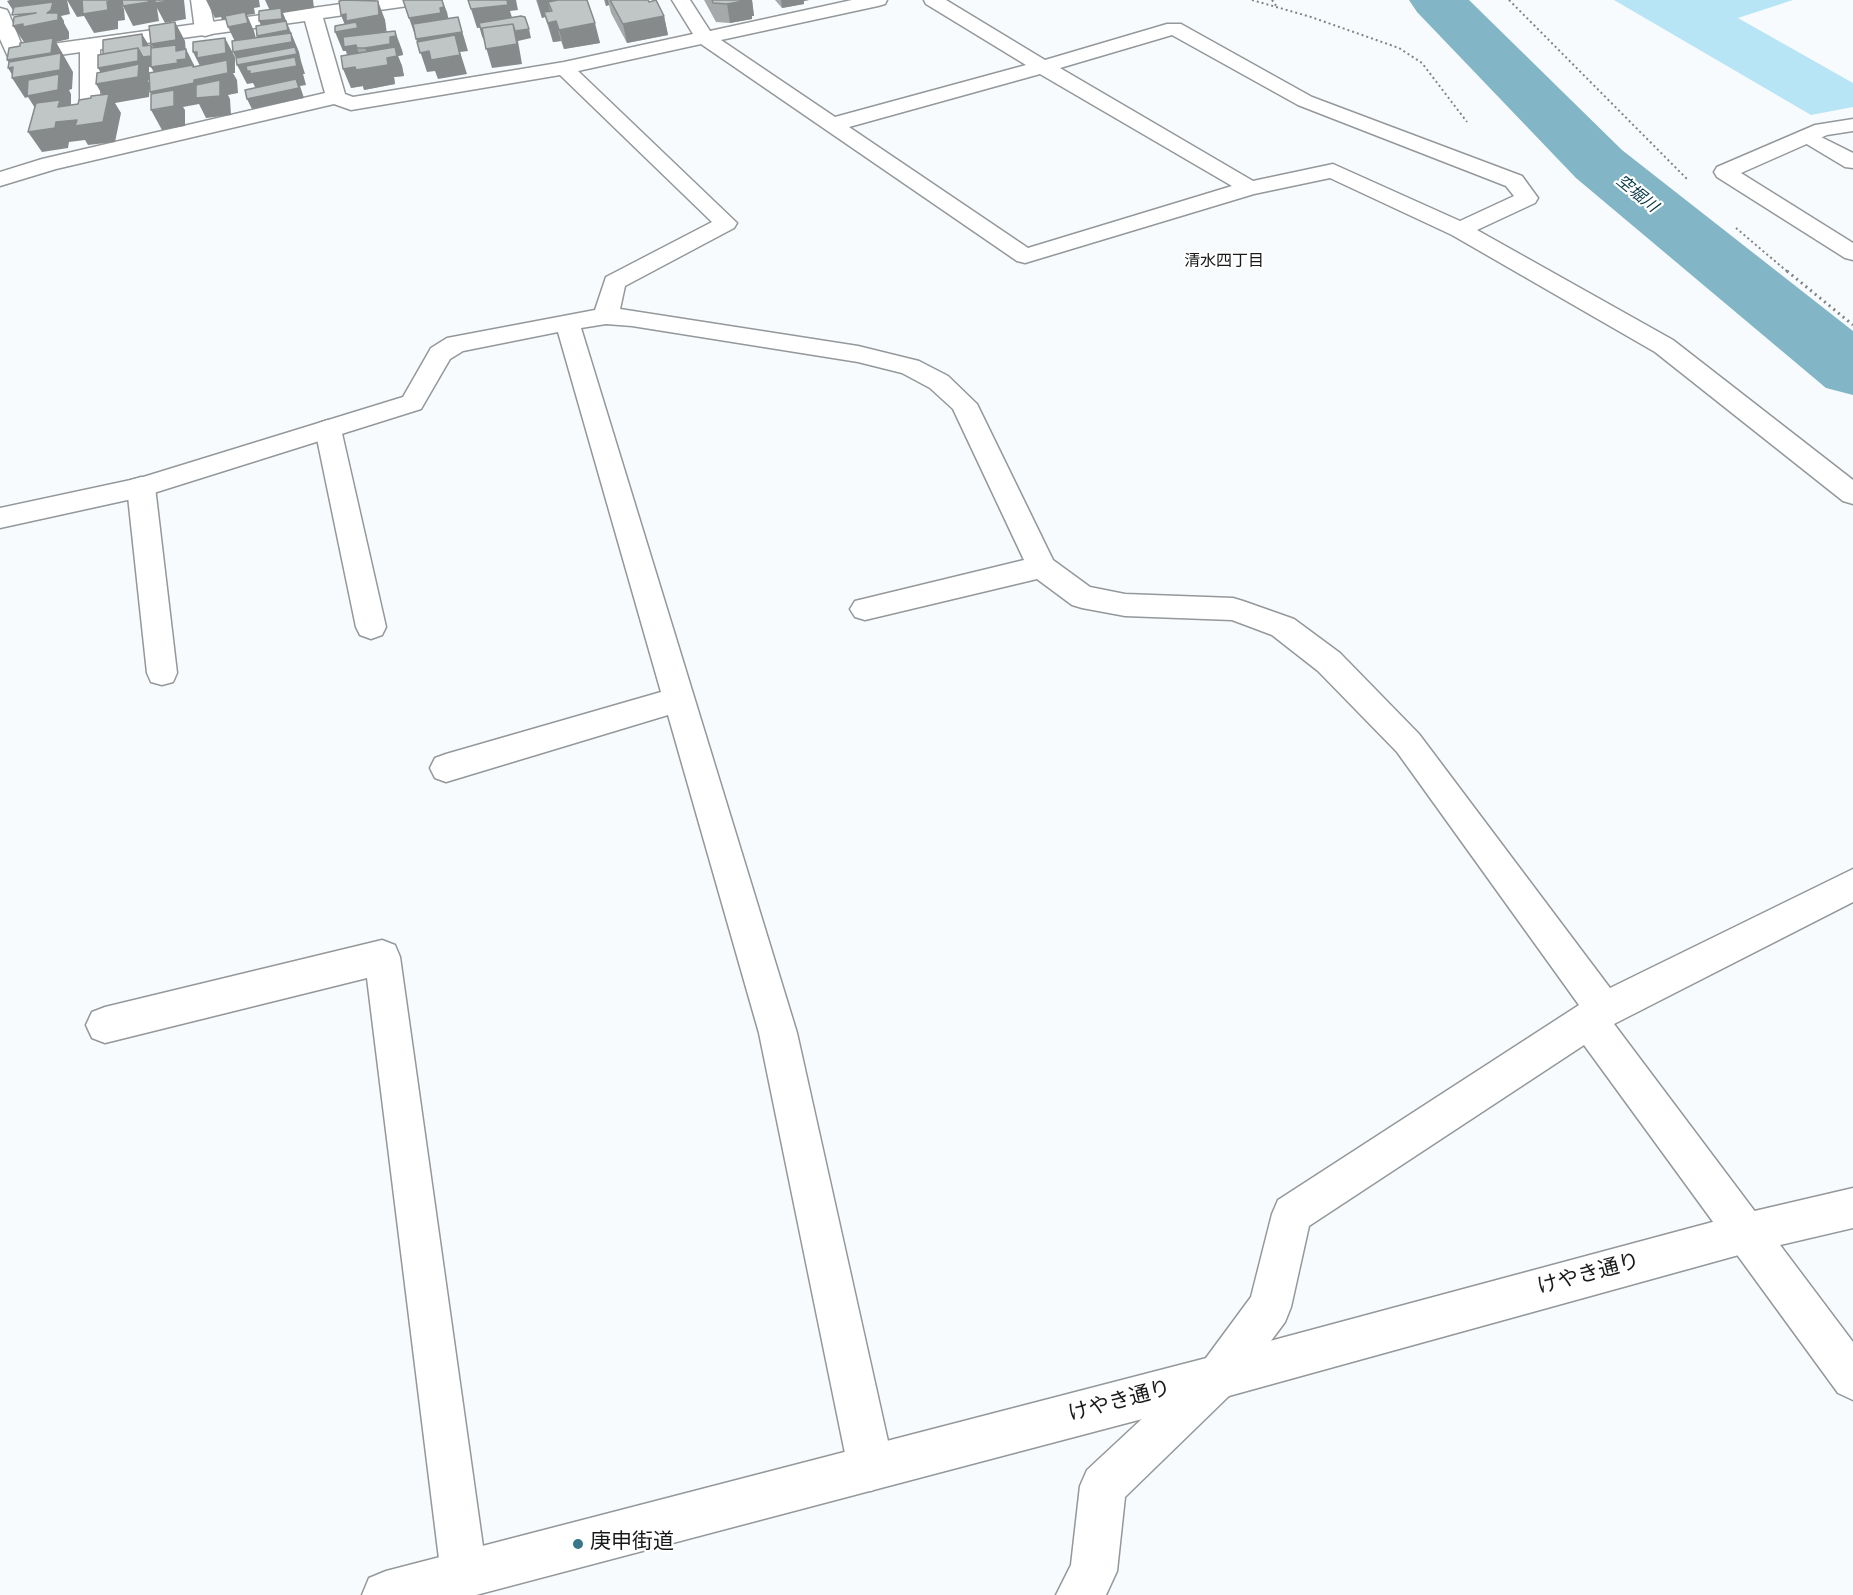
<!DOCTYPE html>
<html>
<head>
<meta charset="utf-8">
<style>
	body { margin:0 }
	canvas { display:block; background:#f7fbfd }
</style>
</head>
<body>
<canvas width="1853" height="1595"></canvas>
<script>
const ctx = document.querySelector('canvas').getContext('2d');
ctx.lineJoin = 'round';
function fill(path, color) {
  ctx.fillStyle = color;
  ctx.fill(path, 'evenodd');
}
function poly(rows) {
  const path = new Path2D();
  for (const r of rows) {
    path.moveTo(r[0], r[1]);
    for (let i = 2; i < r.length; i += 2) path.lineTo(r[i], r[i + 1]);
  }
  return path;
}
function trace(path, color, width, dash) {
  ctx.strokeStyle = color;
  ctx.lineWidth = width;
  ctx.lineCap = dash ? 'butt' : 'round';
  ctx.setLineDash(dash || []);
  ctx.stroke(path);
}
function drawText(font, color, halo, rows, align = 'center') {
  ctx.font = font + ' Spectral,"Noto Sans JP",serif';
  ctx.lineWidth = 4.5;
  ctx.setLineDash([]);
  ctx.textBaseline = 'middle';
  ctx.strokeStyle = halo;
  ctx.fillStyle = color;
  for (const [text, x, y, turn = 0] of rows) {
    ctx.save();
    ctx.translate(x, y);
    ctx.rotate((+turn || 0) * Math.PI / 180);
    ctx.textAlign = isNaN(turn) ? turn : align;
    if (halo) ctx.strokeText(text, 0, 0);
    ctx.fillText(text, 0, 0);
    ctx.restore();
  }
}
const green = poly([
	[1614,0,1793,0,1738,18,1853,83,1853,107,1811,115]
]);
const river = poly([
	[1409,0,1469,0,1622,150,1853,331,1853,395,1826,388,1576,178,1417,12,1409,0]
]);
const pathFar1 = poly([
	[1252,0,1311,17,1399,48,1422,63,1467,122],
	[1272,0,1277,7],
	[1509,0,1688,180],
	[1736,228,1789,273]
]);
const path = poly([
	[1787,271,1853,325]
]);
const service = poly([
	[191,0,209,0,215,30,212,34,205,36,198,34,195,30,191,0],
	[90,39,97,41,100,45,100,110,97,114,90,116,83,114,80,110,80,45,83,41,90,39],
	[1807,130,1853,153,1853,168,1845,167,1800,140,1796,136,1800,132,1807,130],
	[328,420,337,423,341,429,386,627,382,635,371,639,360,635,356,627,315,429,319,423,328,420],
	[141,477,151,480,155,487,177,673,173,682,162,685,151,682,147,673,127,487,131,480,141,477]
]);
const minor = poly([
	[370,0,417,0,415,4,408,6,323,18,345,94,353,97,564,62,693,34,672,0,690,0,710,31,852,0,887,0,885,4,878,6,721,40,835,117,1026,65,926,4,924,0,946,0,1045,60,1167,24,1181,24,1312,97,1522,176,1538,198,1535,203,1477,230,1673,340,1853,480,1853,504,1843,501,1655,352,1452,235,1330,178,1254,194,1025,263,1017,261,701,44,578,71,737,223,734,228,625,286,620,309,858,346,919,361,948,376,977,404,1053,560,1090,587,1125,594,1233,598,1243,601,1294,619,1340,653,1419,734,1610,988,1853,869,1853,902,1614,1024,1853,1342,1853,1400,1838,1393,1584,1045,1309,1226,1291,1307,1285,1322,1233,1392,1125,1497,1117,1571,1106,1595,1056,1595,1071,1565,1080,1486,1087,1470,1203,1362,1251,1297,1272,1214,1278,1200,1579,1005,1397,752,1318,671,1272,635,1232,620,1125,616,1082,608,1072,605,1037,579,865,620,855,617,850,609,855,601,1024,560,953,409,930,388,902,373,858,362,632,326,606,324,581,328,797,1033,894,1468,887,1484,871,1491,855,1484,848,1468,759,1033,668,715,446,782,435,778,430,768,435,758,446,754,661,692,558,332,463,351,450,359,421,409,141,497,0,528,0,508,140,478,403,397,431,348,447,338,595,310,606,277,712,222,560,75,351,110,334,104,56,169,0,186,0,172,42,159,325,93,305,21,16,61,9,59,0,39,0,8,7,10,9,14,23,48,370,0],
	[1172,35,1298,105,1506,186,1514,196,1460,221,1333,164,1253,181,1060,68,1172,35],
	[1040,74,1232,186,1028,248,849,127,1040,74],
	[1853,119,1853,131,1827,135,1741,173,1853,243,1853,260,1845,258,1717,177,1714,172,1717,167,1815,125,1853,119],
	[382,940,395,945,400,957,487,1575,481,1592,472,1595,456,1595,447,1592,441,1575,367,978,105,1043,92,1038,86,1025,92,1012,105,1007,382,940]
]);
const tertiary = poly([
	[1853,1188,1853,1228,1746,1253,1218,1399,476,1595,362,1595,369,1578,386,1571,1218,1355,1746,1213,1853,1188]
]);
const wall = poly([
	[344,0,375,0,385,20,386,32,402,50,403,55,398,56,402,66,404,76,394,77,395,84,364,90,363,86,351,88,347,55,346,51,343,51,345,24,341,15],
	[536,0,587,0,600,43,564,49,561,41,553,42,545,17,542,18],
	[604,0,648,0,664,16,668,35,627,43,611,13,609,5,606,6],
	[704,0,752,0,754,16,752,16,752,19,730,23,716,22],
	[775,0,809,0,804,1,804,4,782,8]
]);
const shadedWall = poly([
	[10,0,126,0,126,5,122,5,124,9,125,20,118,21,118,29,94,33,84,16,77,17,67,0,70,14,61,16,64,21,64,23,69,32,69,39,56,42,73,72,72,89,69,90,71,94,71,110,107,103,96,84,106,82,98,68,138,48,143,46,142,34,148,44,148,56,151,45,156,55,157,66,149,67,149,80,148,81,150,84,149,97,115,103,121,113,115,142,88,145,85,140,69,142,68,148,42,152,28,132,40,116,28,97,25,98,12,78,14,78,8,68,12,67,7,60,26,45,13,26,36,13,16,15,7,1],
	[138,0,184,0,186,19,165,23,157,8,159,21,133,26,123,6],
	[206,0,259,0,260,7,254,8,255,14,247,15,254,31,257,42,237,46,228,27,246,16,222,20,221,17,215,18],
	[265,0,313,0,314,8,283,13,299,52,301,61,305,74,303,74,306,85,300,86,304,98,252,109,247,99,257,91,253,83,247,84,237,65,239,64,233,52,263,47,257,36,265,34,259,21,272,15],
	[374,0,375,0,379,11,378,1,385,20,387,34,357,48,363,65,352,67,346,51,343,51,335,32,347,30,341,15],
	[442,0,447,12,450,26,416,38,409,18,440,8],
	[507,0,516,0,518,10,510,11,514,24,477,28,471,9],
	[537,0,574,0,552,11,548,2,551,16,544,12,545,17,542,18],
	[605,0,608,0,609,5,606,6],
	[749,0,752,0,754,16,752,16,752,19,730,23,727,4],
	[781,0,809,0,804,1,804,4,782,8],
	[664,16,668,35,627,43,623,24],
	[458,17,468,51,460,52,467,74,438,79,435,71,427,72,416,39],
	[556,21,561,41,553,42,548,23],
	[175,22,185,41,186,53,186,49,196,69,203,72,193,52,225,38,235,57,235,73,233,73,237,80,238,93,228,95,230,99,231,115,206,118,199,104,183,107,185,110,185,126,162,130,151,110,160,109,150,92,162,87,151,67,162,64,151,44],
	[595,23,600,43,564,49,559,30],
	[529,29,531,38,518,41,522,64,492,68,483,37],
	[395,31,402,50,403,55,398,56,402,66,404,76,394,77,395,84,364,90,363,86,351,88,343,69,355,67,373,67,365,48,390,37]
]);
const building = poly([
	[82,0,115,0,107,2,108,10,83,14,82,0],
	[122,0,148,0,149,2,123,6,122,0],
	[155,0,176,0,155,3,155,0],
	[344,0,378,1,379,15,346,21,346,14,341,15,339,1,344,0],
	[403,0,442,0,444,7,440,8,441,13,409,18,403,0],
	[468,0,507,0,508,5,471,9,468,0],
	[558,0,587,0,595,23,559,30,556,21,548,23,544,12,552,11,548,2,558,0],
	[610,0,648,0,649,2,656,0,664,16,623,24,610,0],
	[712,0,749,0,727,4,713,3,712,0],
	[53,2,51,10,47,13,58,13,58,20,23,27,23,24,13,26,14,17,36,13,12,15,14,7,53,2],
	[281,8,282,19,259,21,259,11,281,8],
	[245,12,248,23,228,27,225,16,245,12],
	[521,16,525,17,529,29,515,31,513,24,482,28,483,37,479,23,521,16],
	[458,17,462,32,416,39,413,24,458,17],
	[286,21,288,30,257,36,256,26,286,21],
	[175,22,176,40,151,44,149,26,175,22],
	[356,22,358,28,335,32,335,26,356,22],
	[513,24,517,44,486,49,482,28,513,24],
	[395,31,396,36,390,37,390,44,365,48,357,48,356,45,344,47,343,37,395,31],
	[291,33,292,42,233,52,232,41,291,33],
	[142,34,143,46,151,45,151,56,143,57,138,48,103,54,103,40,142,34],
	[455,35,460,55,431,60,429,51,420,53,417,42,455,35],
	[53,38,51,53,7,60,9,48,20,46,20,43,53,38],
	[225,38,226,53,197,58,197,52,193,52,193,42,225,38],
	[176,45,176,51,186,49,186,59,177,60,178,63,151,67,151,48,176,45],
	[295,47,297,54,237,65,236,58,295,47],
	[395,47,397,56,387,58,388,65,356,70,355,67,343,69,341,56,395,47],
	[138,48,138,61,98,68,98,55,138,48],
	[61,53,60,70,12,78,13,67,8,68,9,62,61,53],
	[295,57,297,66,250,74,250,71,247,71,246,66,295,57],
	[227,60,228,73,194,80,194,83,150,92,149,73,193,65,193,67,227,60],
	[139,64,138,77,96,84,97,73,139,64],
	[59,74,58,90,27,96,28,80,59,74],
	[296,79,299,88,247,99,245,90,296,79],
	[220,80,220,96,196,98,196,85,220,80],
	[174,90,174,106,151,110,151,94,174,90],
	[109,94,103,122,75,126,77,120,56,122,55,128,28,132,36,103,60,100,58,107,78,104,79,100,91,98,91,96,109,94]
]);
const markers = [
	[578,1544,6,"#38778b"]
];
const farWaternames = [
	["空堀川",1636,195,39]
];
const farNeighbourhoodnames = [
	["清水四丁目",1224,263]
];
const nearStreetnames = [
	["けやき通り",1589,1276,-15],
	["けやき通り",1120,1403,-15]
];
const nearPoinames = [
	["庚申街道",590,1544]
];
fill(green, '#b8e5f5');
fill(river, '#82b6c7');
trace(service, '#94989a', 3);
trace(minor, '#94989a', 3);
trace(tertiary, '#94989a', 3);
trace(pathFar1, '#808384', 2, [2, 3]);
trace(path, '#808384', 3, [2, 4]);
fill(service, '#fff');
fill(minor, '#fff');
fill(tertiary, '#fff');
fill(wall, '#a5a9aa');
fill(shadedWall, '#868a8b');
fill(building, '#c0c5c6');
trace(building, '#868a8b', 1.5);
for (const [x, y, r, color] of markers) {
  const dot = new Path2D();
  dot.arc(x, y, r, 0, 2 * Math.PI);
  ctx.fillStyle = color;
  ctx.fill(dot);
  trace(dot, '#fff', 2);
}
drawText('italic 16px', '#063745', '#fff', farWaternames);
drawText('16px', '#18191a', '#fff', farNeighbourhoodnames);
drawText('21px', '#18191a', '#fff', nearStreetnames);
drawText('21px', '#18191a', '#fff', nearPoinames, 'left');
</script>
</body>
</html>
